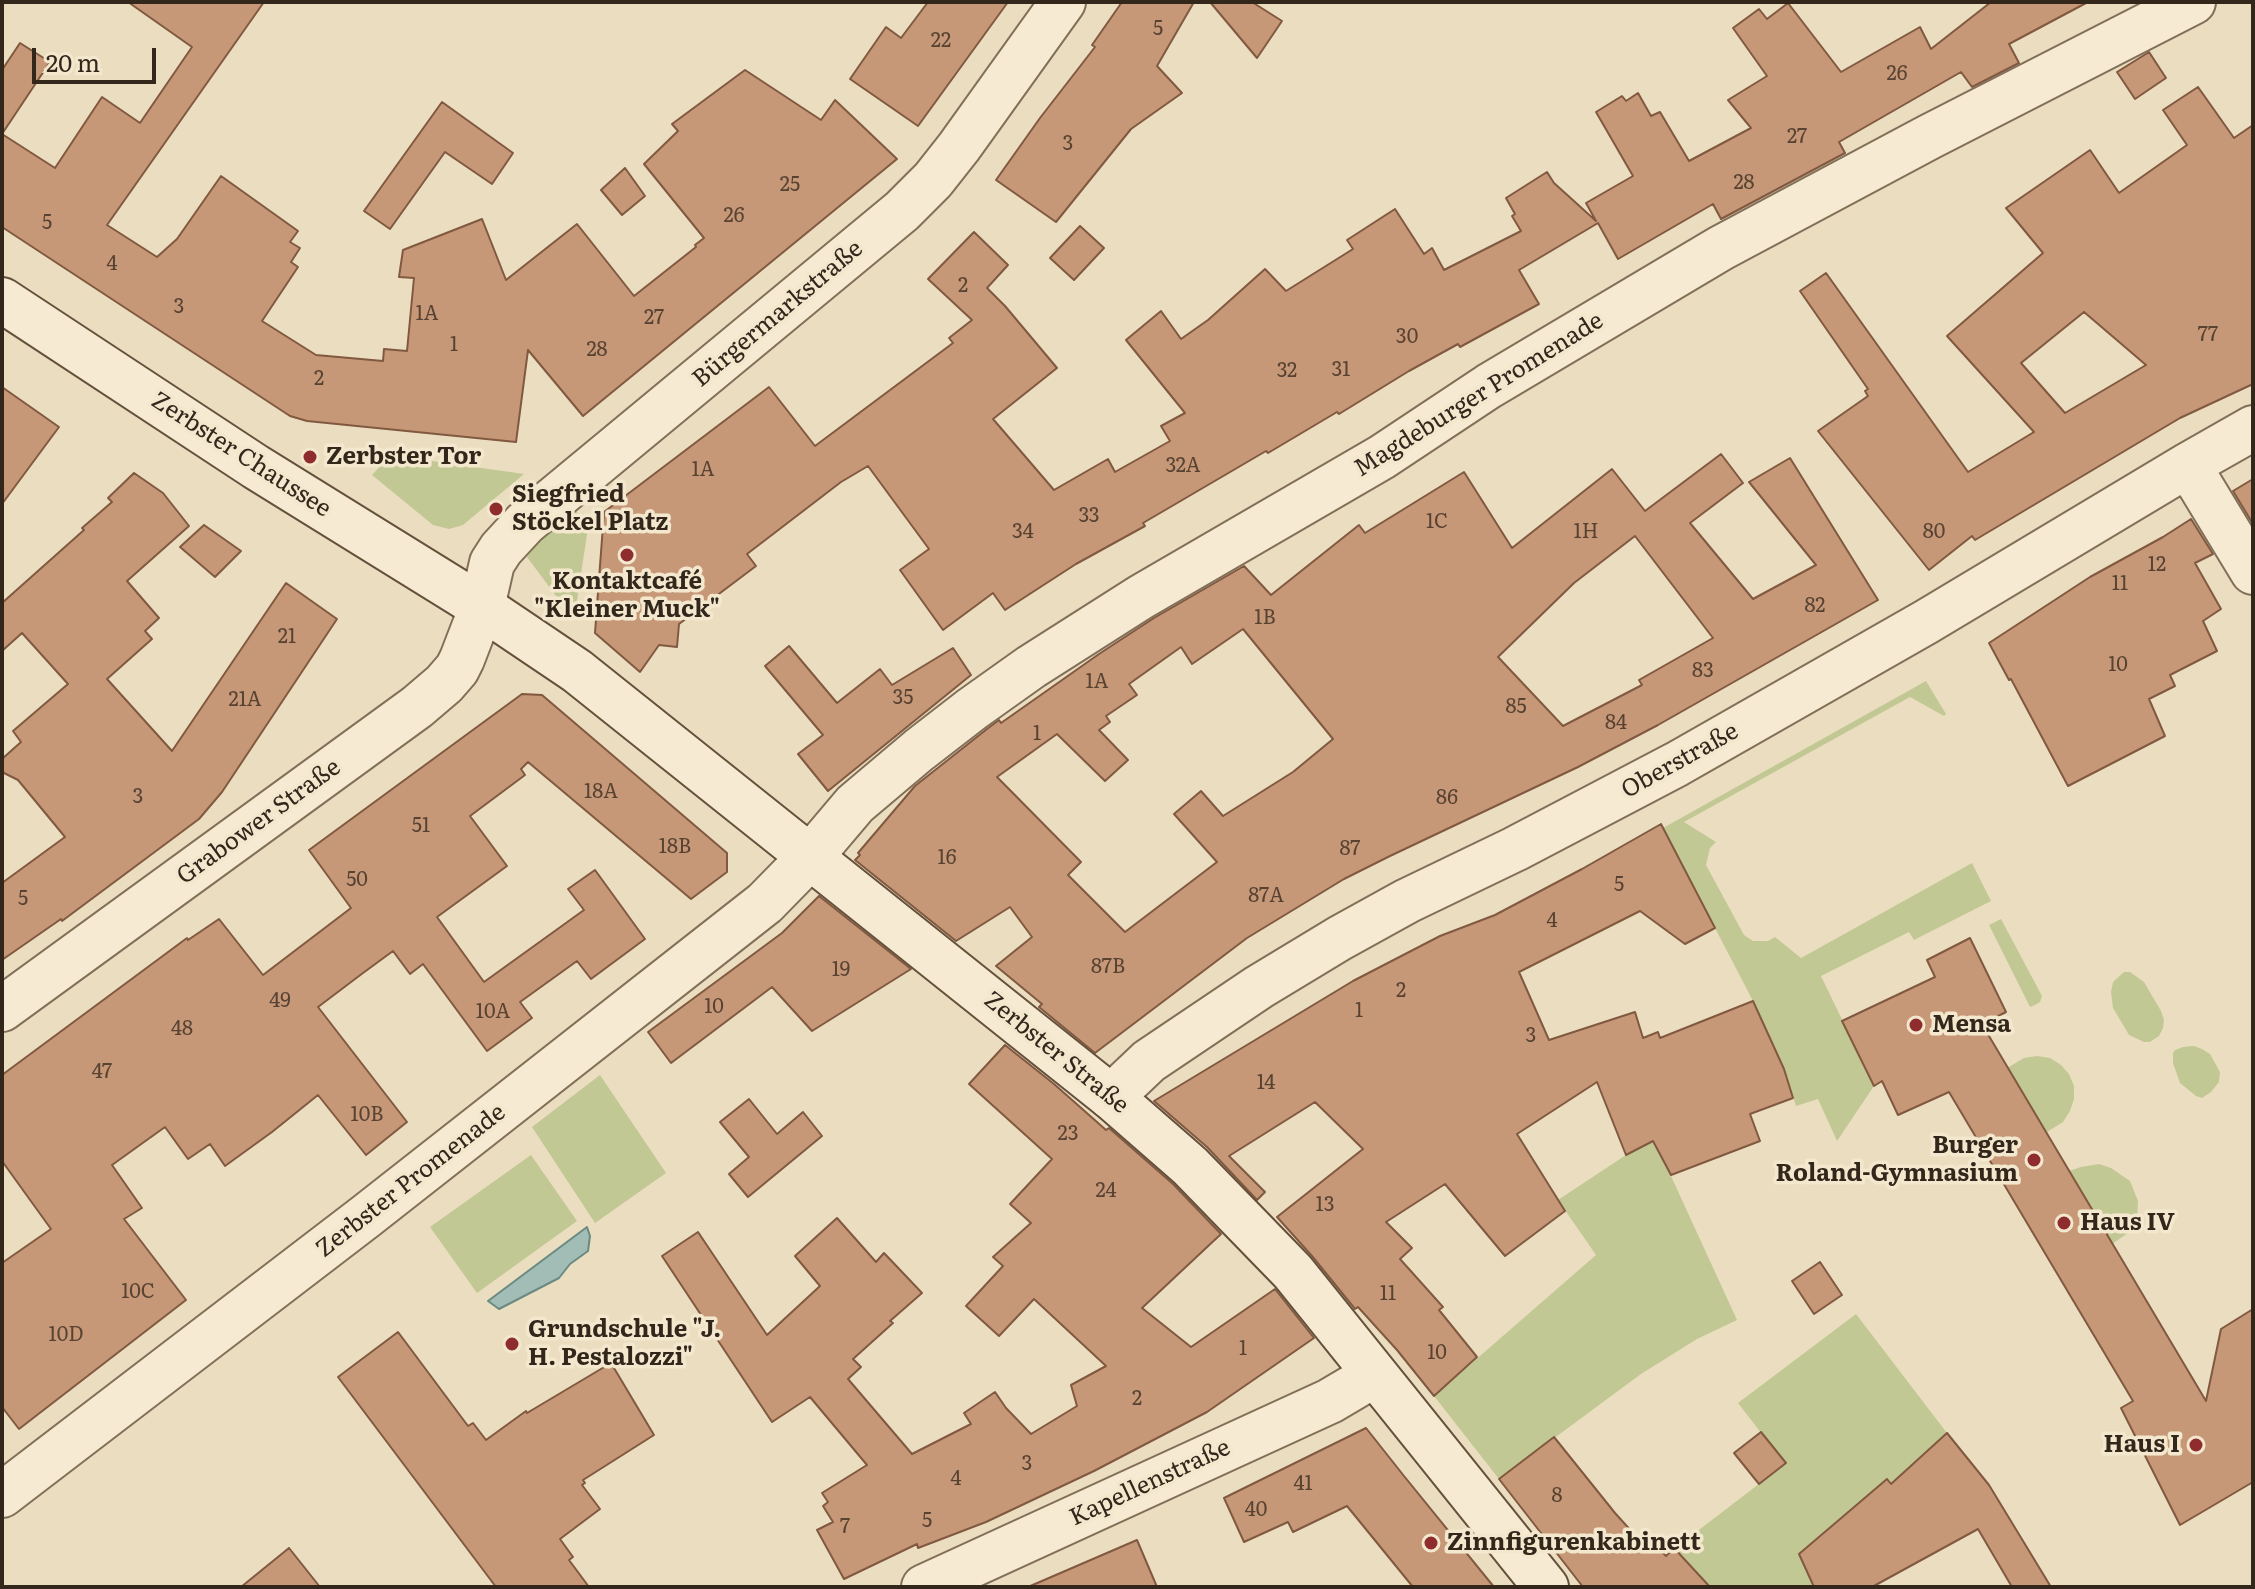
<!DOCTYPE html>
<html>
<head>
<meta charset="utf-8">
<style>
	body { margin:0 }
	#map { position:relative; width:2255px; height:1589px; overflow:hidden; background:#ebddbf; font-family:Literata,serif }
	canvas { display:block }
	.frame { position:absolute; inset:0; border:4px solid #33271c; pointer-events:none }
	.scale { position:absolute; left:32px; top:48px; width:124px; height:36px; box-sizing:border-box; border:4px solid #33271c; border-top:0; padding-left:10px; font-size:24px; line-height:28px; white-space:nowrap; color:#33271c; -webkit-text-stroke:6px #f3e8ce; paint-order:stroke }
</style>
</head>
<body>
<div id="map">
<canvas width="2255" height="1589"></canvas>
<div class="frame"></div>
<div class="scale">20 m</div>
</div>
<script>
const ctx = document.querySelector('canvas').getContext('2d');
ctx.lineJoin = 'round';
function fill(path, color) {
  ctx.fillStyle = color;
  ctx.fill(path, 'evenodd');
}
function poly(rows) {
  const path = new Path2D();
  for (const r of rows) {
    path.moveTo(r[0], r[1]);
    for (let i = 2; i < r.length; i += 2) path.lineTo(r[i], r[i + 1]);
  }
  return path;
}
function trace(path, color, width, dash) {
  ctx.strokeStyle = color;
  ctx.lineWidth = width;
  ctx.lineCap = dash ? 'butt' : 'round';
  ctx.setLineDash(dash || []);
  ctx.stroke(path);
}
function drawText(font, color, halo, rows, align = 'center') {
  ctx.font = font + ' Literata,serif';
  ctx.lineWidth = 7;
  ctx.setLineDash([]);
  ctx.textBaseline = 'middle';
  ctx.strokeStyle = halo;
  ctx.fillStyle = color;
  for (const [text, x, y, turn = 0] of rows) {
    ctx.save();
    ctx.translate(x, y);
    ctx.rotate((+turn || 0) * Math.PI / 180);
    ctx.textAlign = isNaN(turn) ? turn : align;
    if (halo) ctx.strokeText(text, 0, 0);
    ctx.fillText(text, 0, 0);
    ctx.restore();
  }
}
const green = poly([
	[390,455,524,474,463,525,449,529,433,525,372,475],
	[574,508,588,528,574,620,527,557,542,534],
	[1926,681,1946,714,1944,716,1910,697,1684,822,1716,842,1710,848,1706,865,1744,935,1753,941,1768,941,1775,937,1801,958,1972,863,1991,901,1914,940,1909,932,1821,976,1874,1086,1837,1141,1818,1099,1796,1106,1784,1069,1753,1001,1663,828],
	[2001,919,2042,996,2040,1002,2035,1005,2030,1007,1989,925],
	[2124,972,2130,972,2144,982,2161,1011,2164,1020,2163,1028,2159,1036,2150,1042,2144,1042,2129,1035,2113,1008,2111,992,2113,982],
	[2194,1046,2202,1049,2210,1054,2220,1072,2219,1082,2211,1092,2202,1098,2196,1096,2180,1083,2173,1063,2173,1053,2175,1050,2183,1047],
	[2037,1056,2050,1058,2061,1065,2069,1074,2074,1086,2074,1099,2070,1111,2063,1122,2047,1132,2007,1068,2024,1058],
	[600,1075,666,1173,595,1223,532,1127],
	[1653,1141,1671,1176,1737,1320,1697,1339,1641,1374,1499,1479,1434,1396,1596,1255,1558,1200,1626,1155],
	[531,1155,577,1221,477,1293,430,1227],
	[2099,1164,2111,1168,2130,1181,2138,1201,2137,1222,2131,1231,2112,1244,2069,1171,2081,1167],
	[1856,1314,1947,1433,1891,1484,1887,1480,1799,1554,1814,1587,1690,1587,1674,1549,1785,1464,1738,1403]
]);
const water = poly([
	[587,1227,590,1236,588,1251,570,1264,559,1278,499,1309,488,1301,587,1227]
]);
const building = poly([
	[128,2,264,2,107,225,157,257,177,239,221,176,298,231,290,242,300,248,291,262,298,267,262,321,316,355,383,361,384,349,407,351,414,278,399,277,403,250,482,219,506,280,577,224,634,296,696,247,695,245,704,238,644,164,678,131,672,124,745,70,821,120,835,100,897,159,583,416,528,350,516,442,307,421,290,416,2,227,2,70,20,43,50,62,2,134,55,168,102,97,140,123,192,47,128,2],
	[928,2,1008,2,918,126,850,79,886,27,901,38,928,2],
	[1122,2,1194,2,1157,66,1182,93,1131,129,1056,222,996,180,1040,118,1095,47,1092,45,1122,2],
	[1210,2,1252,2,1282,21,1257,58,1210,2],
	[1991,2,2088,2,2009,44,2019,63,1972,87,1961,72,1839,142,1845,153,1721,219,1713,204,1618,259,1598,223,1519,270,1539,304,1460,347,1458,344,1409,371,1339,414,1337,412,1268,453,1266,451,1143,523,1145,526,1076,564,1005,610,993,593,943,630,900,570,929,549,868,466,841,482,747,554,756,566,679,624,677,647,659,645,640,672,595,633,604,512,769,387,815,446,953,343,949,338,972,320,928,279,974,232,1008,265,987,288,1005,306,1057,368,993,419,1054,490,1108,459,1115,472,1170,441,1161,426,1185,413,1126,340,1161,311,1181,339,1208,320,1265,269,1286,291,1353,249,1347,240,1395,209,1424,254,1432,248,1444,270,1521,231,1512,216,1515,214,1506,198,1547,172,1554,183,1596,221,1586,203,1633,176,1596,112,1622,96,1626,101,1638,93,1651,116,1660,112,1689,161,1751,128,1728,100,1767,76,1733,28,1759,9,1767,19,1788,3,1841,72,1920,27,1931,49,1991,2],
	[2149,52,2166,78,2135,99,2117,72,2149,52],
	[2198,87,2234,138,2253,125,2253,384,2180,418,1975,540,1972,536,1929,570,1818,431,1868,396,1865,391,1868,389,1800,291,1826,273,1968,472,2034,432,1947,336,2043,253,2006,208,2090,150,2119,193,2187,145,2163,110,2198,87],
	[2084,312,2146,365,2065,413,2021,363,2084,312],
	[442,102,513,153,492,184,445,152,390,229,364,211,442,102],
	[625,168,645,196,622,215,601,190,625,168],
	[1080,226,1104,248,1074,280,1050,258,1080,226],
	[2,387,59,427,2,504,2,387],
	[1721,454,1743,483,1690,523,1753,599,1816,565,1749,482,1790,458,1878,600,1658,725,1578,767,1390,856,1344,879,1247,938,1095,1053,1039,1007,1042,1004,996,966,1032,937,1010,907,956,941,855,860,860,855,858,853,915,786,987,729,999,720,1001,723,1099,654,1154,618,1244,566,1271,595,1359,525,1365,533,1464,472,1512,548,1612,469,1645,511,1721,454],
	[1635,536,1713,638,1639,680,1642,685,1563,726,1498,657,1574,583,1635,536],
	[1243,629,1333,739,1293,772,1223,816,1201,791,1174,814,1217,862,1125,932,1068,875,1081,862,997,777,1057,734,1105,781,1128,760,1099,730,1110,722,1106,716,1137,695,1129,684,1181,647,1192,664,1243,629],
	[134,473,163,493,189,526,127,581,159,618,145,631,152,639,107,679,172,751,286,583,337,619,222,792,199,819,62,921,61,919,2,960,2,883,65,837,18,780,2,772,2,759,21,742,13,731,68,684,22,633,2,651,2,603,84,530,82,528,112,502,108,498,134,473],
	[2253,479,2253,524,2233,491,2253,479],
	[2191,519,2213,554,2195,563,2221,609,2203,621,2217,651,2170,675,2175,686,2149,699,2165,736,2068,786,2011,679,2009,680,1989,643,2090,577,2163,537,2191,519],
	[204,525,241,551,215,577,180,547,204,525],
	[789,646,837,703,880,669,892,685,953,648,971,675,828,791,798,754,823,735,765,666,789,646],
	[522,694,542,695,727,853,727,872,691,899,528,762,521,769,525,775,470,816,507,866,437,917,484,982,584,910,568,889,595,870,645,939,591,979,577,961,520,1002,532,1018,487,1051,423,964,410,974,393,951,363,973,318,1007,407,1122,366,1155,318,1095,272,1132,225,1166,210,1144,188,1159,165,1127,112,1165,142,1208,124,1219,186,1300,19,1429,2,1407,2,1263,51,1229,2,1161,2,1075,187,938,188,940,219,919,263,975,351,908,309,850,522,694],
	[1661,824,1715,928,1685,944,1640,911,1519,972,1549,1040,1635,1012,1643,1038,1658,1032,1660,1038,1753,1001,1784,1069,1793,1098,1750,1114,1760,1141,1671,1175,1653,1141,1626,1155,1597,1082,1517,1134,1565,1211,1505,1256,1445,1184,1386,1222,1412,1248,1400,1259,1443,1307,1439,1310,1477,1357,1434,1396,1397,1350,1358,1307,1355,1309,1312,1256,1277,1217,1363,1149,1315,1102,1229,1156,1265,1192,1257,1200,1207,1147,1154,1101,1353,981,1440,936,1495,915,1582,869,1661,824],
	[819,896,911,969,812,1031,772,987,671,1063,648,1032,782,933,819,896],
	[1970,938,2006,1012,1987,1022,1990,1029,1986,1031,2206,1401,2221,1329,2253,1309,2253,1482,2180,1525,2121,1408,2133,1401,1949,1092,1898,1115,1882,1081,1874,1086,1842,1021,1935,977,1927,960,1970,938],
	[1005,1045,1054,1084,1106,1130,1109,1128,1173,1184,1221,1234,1142,1308,1191,1347,1275,1289,1314,1338,1207,1412,1094,1471,986,1522,918,1548,917,1544,844,1579,817,1530,833,1522,823,1506,828,1502,822,1493,867,1465,810,1397,772,1422,662,1256,698,1232,767,1335,820,1286,795,1256,837,1218,876,1262,884,1253,922,1293,890,1321,893,1323,853,1359,861,1367,848,1379,912,1454,971,1424,964,1413,995,1392,1006,1408,1031,1434,1077,1406,1071,1385,1106,1366,1034,1299,999,1336,966,1306,1003,1266,993,1257,1031,1223,1010,1204,1052,1159,969,1084,1005,1045],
	[749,1099,777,1134,803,1112,822,1136,748,1197,729,1174,749,1157,720,1122,749,1099],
	[1820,1262,1842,1295,1814,1314,1792,1281,1820,1262],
	[398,1332,468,1426,473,1423,486,1440,526,1411,527,1413,611,1363,654,1435,583,1480,585,1483,582,1485,600,1509,560,1539,573,1557,569,1560,589,1587,496,1587,338,1377,398,1332],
	[1366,1428,1404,1476,1494,1587,1413,1587,1347,1506,1293,1532,1288,1522,1244,1542,1224,1498,1366,1428],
	[1761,1432,1786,1463,1759,1484,1734,1453,1761,1432],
	[1947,1433,1989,1485,2051,1587,2012,1587,1978,1529,1872,1587,1814,1587,1799,1554,1887,1479,1891,1484,1947,1433],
	[1554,1437,1615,1513,1642,1543,1648,1538,1666,1556,1674,1548,1710,1587,1583,1587,1499,1479,1554,1437],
	[1137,1540,1157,1587,1028,1587,1137,1540],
	[289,1548,320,1587,241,1587,289,1548]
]);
const street = poly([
	[2188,465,2253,572],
	[2,1009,417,707,444,684,457,669,462,659,482,607,492,563,501,549,525,523,902,211,933,180,959,147,1063,2],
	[1111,1097,1149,1061,1259,987,1340,938,1407,901,1515,849,1677,764,1926,622,2188,465,2253,428],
	[2,1495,365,1217,765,903,811,856,855,804,919,750,972,709,1031,667,1141,597,1382,457,1489,386,1721,248,1929,137,2193,2],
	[924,1587,1330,1401,1374,1375]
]);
const secondary = poly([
	[2,300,256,467,482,607,577,671,1111,1097,1190,1166,1293,1272,1546,1587]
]);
const markers = [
	[310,457,8,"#8e2c2e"],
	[496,509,8,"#8e2c2e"],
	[627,555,8,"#8e2c2e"],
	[1916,1025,8,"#8e2c2e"],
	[2034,1160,8,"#8e2c2e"],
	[2064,1223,8,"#8e2c2e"],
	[512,1344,8,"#8e2c2e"],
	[2196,1445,8,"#8e2c2e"],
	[1431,1543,8,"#8e2c2e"]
];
const numberNames = [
	["5",1158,29],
	["22",941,41],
	["26",1897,74],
	["27",1797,137],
	["3",1068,144],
	["28",1744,183],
	["25",790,185],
	["26",734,216],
	["5",47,223],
	["4",112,264],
	["2",963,286],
	["3",179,307],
	["1A",427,314],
	["27",654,318],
	["77",2208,335],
	["30",1407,337],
	["1",454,345],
	["28",597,350],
	["31",1341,370],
	["32",1287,371],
	["2",319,379],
	["32A",1183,466],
	["1A",703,470],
	["33",1089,516],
	["1C",1437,522],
	["34",1023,532],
	["1H",1586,532],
	["80",1934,532],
	["12",2157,565],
	["11",2120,584],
	["82",1815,606],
	["1B",1265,618],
	["21",287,637],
	["10",2118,665],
	["83",1703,671],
	["1A",1097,682],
	["35",903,698],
	["21A",245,700],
	["85",1516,707],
	["84",1616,723],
	["1",1037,734],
	["18A",601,792],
	["3",138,797],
	["86",1447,798],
	["51",421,826],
	["18B",675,847],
	["87",1350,849],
	["16",947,858],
	["50",357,880],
	["5",1619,885],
	["87A",1266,896],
	["5",23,899],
	["4",1552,921],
	["87B",1108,967],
	["19",841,970],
	["2",1401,991],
	["49",280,1001],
	["10",714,1007],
	["1",1359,1011],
	["10A",493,1012],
	["48",182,1029],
	["3",1531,1036],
	["47",102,1072],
	["14",1266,1083],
	["10B",367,1115],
	["23",1068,1134],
	["24",1106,1191],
	["13",1325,1205],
	["10C",138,1292],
	["11",1388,1294],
	["10D",66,1335],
	["1",1243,1349],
	["10",1437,1353],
	["2",1137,1399],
	["3",1027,1464],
	["4",956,1479],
	["41",1303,1484],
	["8",1557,1496],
	["40",1256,1510],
	["5",927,1521],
	["7",845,1527]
];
const streetNames = [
	["Bürgermarkstraße",778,314,-40],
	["Magdeburger Promenade",1479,395,-32],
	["Zerbster Chaussee",241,455,33],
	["Oberstraße",1680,761,-29],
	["Grabower Straße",259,822,-36],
	["Zerbster Straße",1056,1053,39],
	["Zerbster Promenade",411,1181,-38],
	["Kapellenstraße",1150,1483,-25]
];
const poiNames = [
	["Zerbster Tor",326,457],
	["Siegfried",512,495],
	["Stöckel Platz",512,523],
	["Kontaktcafé",627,582,"center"],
	["\"Kleiner Muck\"",627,610,"center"],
	["Mensa",1932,1025],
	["Burger",2018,1146,"right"],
	["Roland-Gymnasium",2018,1174,"right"],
	["Haus IV",2080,1223],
	["Grundschule \"J.",528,1330],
	["H. Pestalozzi\"",528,1358],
	["Haus I",2180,1445,"right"],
	["Zinnfigurenkabinett",1447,1543]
];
fill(green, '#c2c894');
fill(water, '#a2bdb5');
trace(water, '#6a8a82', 2);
fill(building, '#c79877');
trace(building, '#805940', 2);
trace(street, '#826f59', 48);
trace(secondary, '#64503c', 48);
trace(street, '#f6ebd2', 44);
trace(secondary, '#f6ebd2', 44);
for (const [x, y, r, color] of markers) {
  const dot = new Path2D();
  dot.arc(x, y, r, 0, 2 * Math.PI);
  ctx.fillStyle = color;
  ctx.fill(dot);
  trace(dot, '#f3e8ce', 3);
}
drawText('20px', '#584333', null, numberNames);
drawText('24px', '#33271c', '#f3e8ce', streetNames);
drawText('bold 24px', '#33271c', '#f3e8ce', poiNames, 'left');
</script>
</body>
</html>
